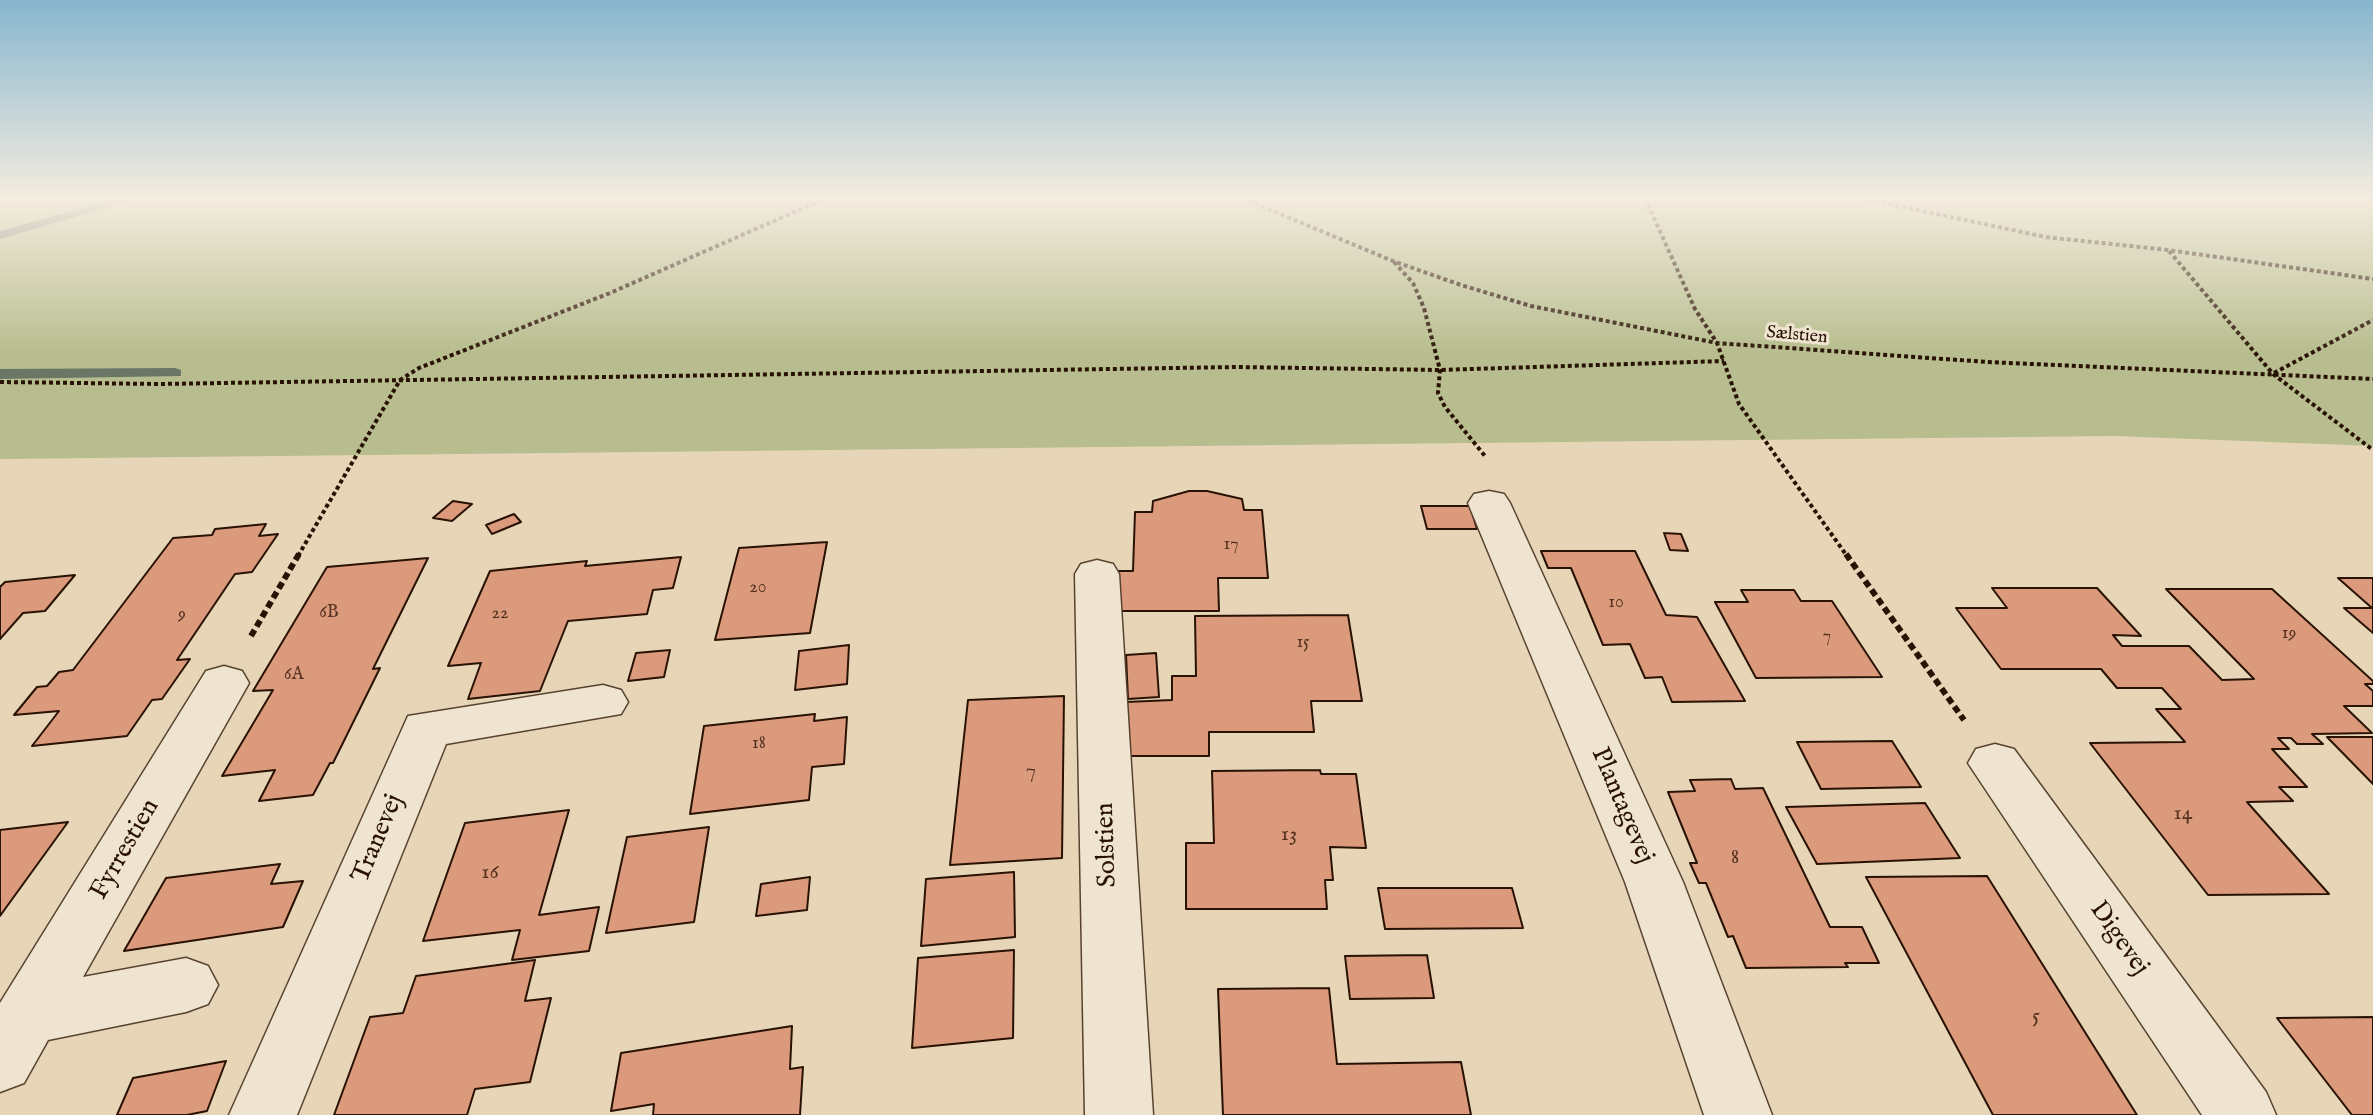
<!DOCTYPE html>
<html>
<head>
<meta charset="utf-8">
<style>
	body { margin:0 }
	canvas { display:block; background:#e7d5b7 }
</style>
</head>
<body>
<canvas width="2373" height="1115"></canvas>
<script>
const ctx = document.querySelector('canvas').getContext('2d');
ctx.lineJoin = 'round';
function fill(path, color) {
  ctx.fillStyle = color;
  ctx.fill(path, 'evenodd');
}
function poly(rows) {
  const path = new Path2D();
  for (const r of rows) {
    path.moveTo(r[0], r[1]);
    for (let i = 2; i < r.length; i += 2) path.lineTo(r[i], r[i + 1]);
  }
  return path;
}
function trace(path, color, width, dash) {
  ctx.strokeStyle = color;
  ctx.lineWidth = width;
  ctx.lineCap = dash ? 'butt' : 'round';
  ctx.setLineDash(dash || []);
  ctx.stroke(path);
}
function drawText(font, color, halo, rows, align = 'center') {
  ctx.font = font + ' "IM FELL English",serif';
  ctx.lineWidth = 6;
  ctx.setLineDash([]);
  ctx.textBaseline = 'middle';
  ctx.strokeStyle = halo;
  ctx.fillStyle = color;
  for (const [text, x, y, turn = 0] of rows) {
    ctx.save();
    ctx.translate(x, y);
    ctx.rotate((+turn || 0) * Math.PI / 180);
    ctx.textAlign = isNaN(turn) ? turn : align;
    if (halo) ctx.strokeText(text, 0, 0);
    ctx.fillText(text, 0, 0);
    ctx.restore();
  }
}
const green = poly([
	[0,198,2373,198,2373,446,2115,436,0,459]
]);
const stream = poly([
	[118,198,140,198,0,239,0,231,118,198],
	[175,368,181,370,181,376,0,379,0,369,175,368]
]);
const building = poly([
	[1189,491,1207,491,1242,499,1244,510,1262,510,1268,578,1218,578,1219,611,1118,611,1117,571,1133,571,1135,512,1152,512,1153,501,1189,491],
	[453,501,472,504,452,521,433,518,453,501],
	[1421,506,1470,506,1477,529,1427,529,1421,506],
	[514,514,521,522,492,534,486,525,514,514],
	[266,524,259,536,278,534,252,572,235,574,177,660,190,659,162,699,152,700,127,736,32,746,59,711,14,715,37,687,47,686,59,672,73,670,173,538,212,535,215,529,266,524],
	[1664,533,1681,534,1688,551,1670,550,1664,533],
	[827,542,810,633,715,640,739,548,827,542],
	[1541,551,1635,551,1666,615,1697,617,1745,701,1672,702,1662,677,1645,678,1630,644,1603,645,1571,568,1548,568,1541,551],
	[681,557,673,588,653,590,647,614,568,621,540,691,468,699,481,663,448,666,490,571,587,561,585,566,681,557],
	[428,558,373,669,380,668,333,763,330,763,313,795,259,801,275,770,222,776,273,690,253,691,327,567,428,558],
	[75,575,45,611,23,613,0,639,0,587,5,582,75,575],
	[2338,578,2373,578,2373,633,2344,608,2372,608,2338,578],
	[1992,588,2097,588,2141,636,2113,635,2122,646,2189,646,2222,680,2254,679,2166,589,2272,589,2373,681,2373,684,2365,684,2373,691,2373,706,2344,706,2372,733,2312,734,2323,744,2297,744,2291,738,2278,738,2289,749,2272,749,2307,787,2279,787,2293,801,2247,802,2329,894,2208,895,2090,743,2185,742,2156,709,2181,709,2162,688,2117,688,2101,669,2001,669,1956,608,2007,608,1992,588],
	[1741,590,1794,590,1801,601,1832,601,1882,677,1756,678,1715,602,1748,602,1741,590],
	[1348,615,1362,701,1311,701,1314,732,1209,732,1209,756,1124,756,1126,702,1172,700,1172,676,1196,676,1195,616,1348,615],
	[849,645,847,684,795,690,799,651,849,645],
	[670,650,664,677,628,681,636,653,670,650],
	[1156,653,1159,697,1128,699,1126,655,1156,653],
	[1064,696,1062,858,950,865,968,700,1064,696],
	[815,714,814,721,847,717,844,764,812,767,809,800,690,814,704,726,815,714],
	[2327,737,2373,737,2373,784,2327,737],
	[1892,741,1921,787,1821,789,1797,742,1892,741],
	[1320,770,1321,774,1356,774,1366,848,1330,847,1333,880,1325,880,1327,909,1186,909,1186,843,1214,843,1212,771,1320,770],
	[1731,779,1735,789,1763,788,1830,927,1862,927,1879,963,1845,963,1848,967,1746,968,1733,936,1728,937,1706,883,1699,883,1690,863,1697,863,1668,792,1695,791,1690,780,1731,779],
	[1925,803,1960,858,1817,864,1786,807,1925,803],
	[569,810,539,915,599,907,589,951,512,960,520,930,423,941,465,823,569,810],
	[68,822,0,916,0,830,68,822],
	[709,827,694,922,606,933,627,837,709,827],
	[280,864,271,884,303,881,283,927,124,951,166,878,280,864],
	[1014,872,1015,937,921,946,926,879,1014,872],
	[1987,876,2137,1115,1993,1115,1866,877,1987,876],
	[810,877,807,910,756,916,761,884,810,877],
	[1378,888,1512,888,1523,928,1385,929,1378,888],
	[1014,950,1013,1038,912,1048,918,958,1014,950],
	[1427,955,1434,998,1350,999,1345,956,1427,955],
	[535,960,525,1001,551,998,530,1082,475,1089,467,1115,334,1115,370,1017,403,1013,416,976,535,960],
	[1329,988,1337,1064,1461,1062,1471,1115,1223,1115,1218,989,1329,988],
	[2373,1017,2373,1115,2352,1115,2277,1018,2373,1017],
	[792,1026,790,1069,803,1067,800,1115,653,1115,654,1104,611,1111,621,1053,792,1026],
	[226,1061,207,1111,187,1115,117,1115,133,1078,226,1061]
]);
const pathFar1 = poly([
	[1242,198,1393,261,1461,285,1531,306,1717,343,1987,362,2373,379],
	[1645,198,1695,309,1717,343,1739,404,1847,556],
	[1861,198,2046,237,2168,250,2373,279],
	[2169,251,2273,374,2373,450],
	[1394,262,1413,283,1424,308,1440,370,1438,393,1445,407,1485,456],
	[2274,373,2373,320],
	[0,382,159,384,1237,367,1440,370,1724,361],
	[298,556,400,380,419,368,610,293,826,198]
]);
const path = poly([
	[1846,554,1964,720],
	[251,636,299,554]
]);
const minor = poly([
	[1489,491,1504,494,1510,503,1683,882,1772,1115,1704,1115,1625,882,1468,503,1474,494,1489,491],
	[1097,560,1113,564,1119,574,1153,1115,1085,1115,1075,574,1081,564,1097,560],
	[224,666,242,671,249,683,83,977,186,958,208,966,218,985,208,1004,186,1012,48,1040,24,1083,0,1092,0,1003,206,671,224,666],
	[603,685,621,690,628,702,621,714,446,744,297,1115,229,1115,408,716,603,685],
	[1995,744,2014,749,2266,1092,2276,1115,2202,1115,1968,763,1976,749,1995,744]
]);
const farStreetnames = [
	["Sælstien",1797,336,5]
];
const numberNames = [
	["17",1231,545],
	["20",758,588],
	["10",1616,603],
	["6B",329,613],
	["22",500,614],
	["9",182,615],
	["19",2289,634],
	["7",1827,637],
	["15",1303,643],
	["6A",294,675],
	["18",759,744]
];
const nearNumbernames = [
	["7",1031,772],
	["14",2183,814],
	["13",1289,835],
	["8",1735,858],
	["16",490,873],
	["5",2036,1017]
];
const nearStreetnames = [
	["Plantagevej",1621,806,67],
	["Tranevej",379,839,-67],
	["Solstien",1108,845,-92],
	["Fyrrestien",126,850,-60],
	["Digevej",2118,939,55]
];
fill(green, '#b7bd8e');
fill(stream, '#6b7667');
fill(building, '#db9a7c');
trace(building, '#291203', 2);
trace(minor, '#584330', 3);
trace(pathFar1, '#291203', 4, [4, 3]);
trace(path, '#291203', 6, [7, 4]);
fill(minor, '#efe4d0');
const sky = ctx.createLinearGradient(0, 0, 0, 355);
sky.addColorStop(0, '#87b6cf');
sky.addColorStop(0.56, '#f4ecdf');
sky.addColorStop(1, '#f4ecdf00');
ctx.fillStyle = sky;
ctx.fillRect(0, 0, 2373, 355);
drawText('18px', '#291203', '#efe4d0', farStreetnames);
drawText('18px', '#563421', null, numberNames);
drawText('22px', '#563421', null, nearNumbernames);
drawText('26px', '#291203', '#efe4d0', nearStreetnames);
</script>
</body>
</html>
